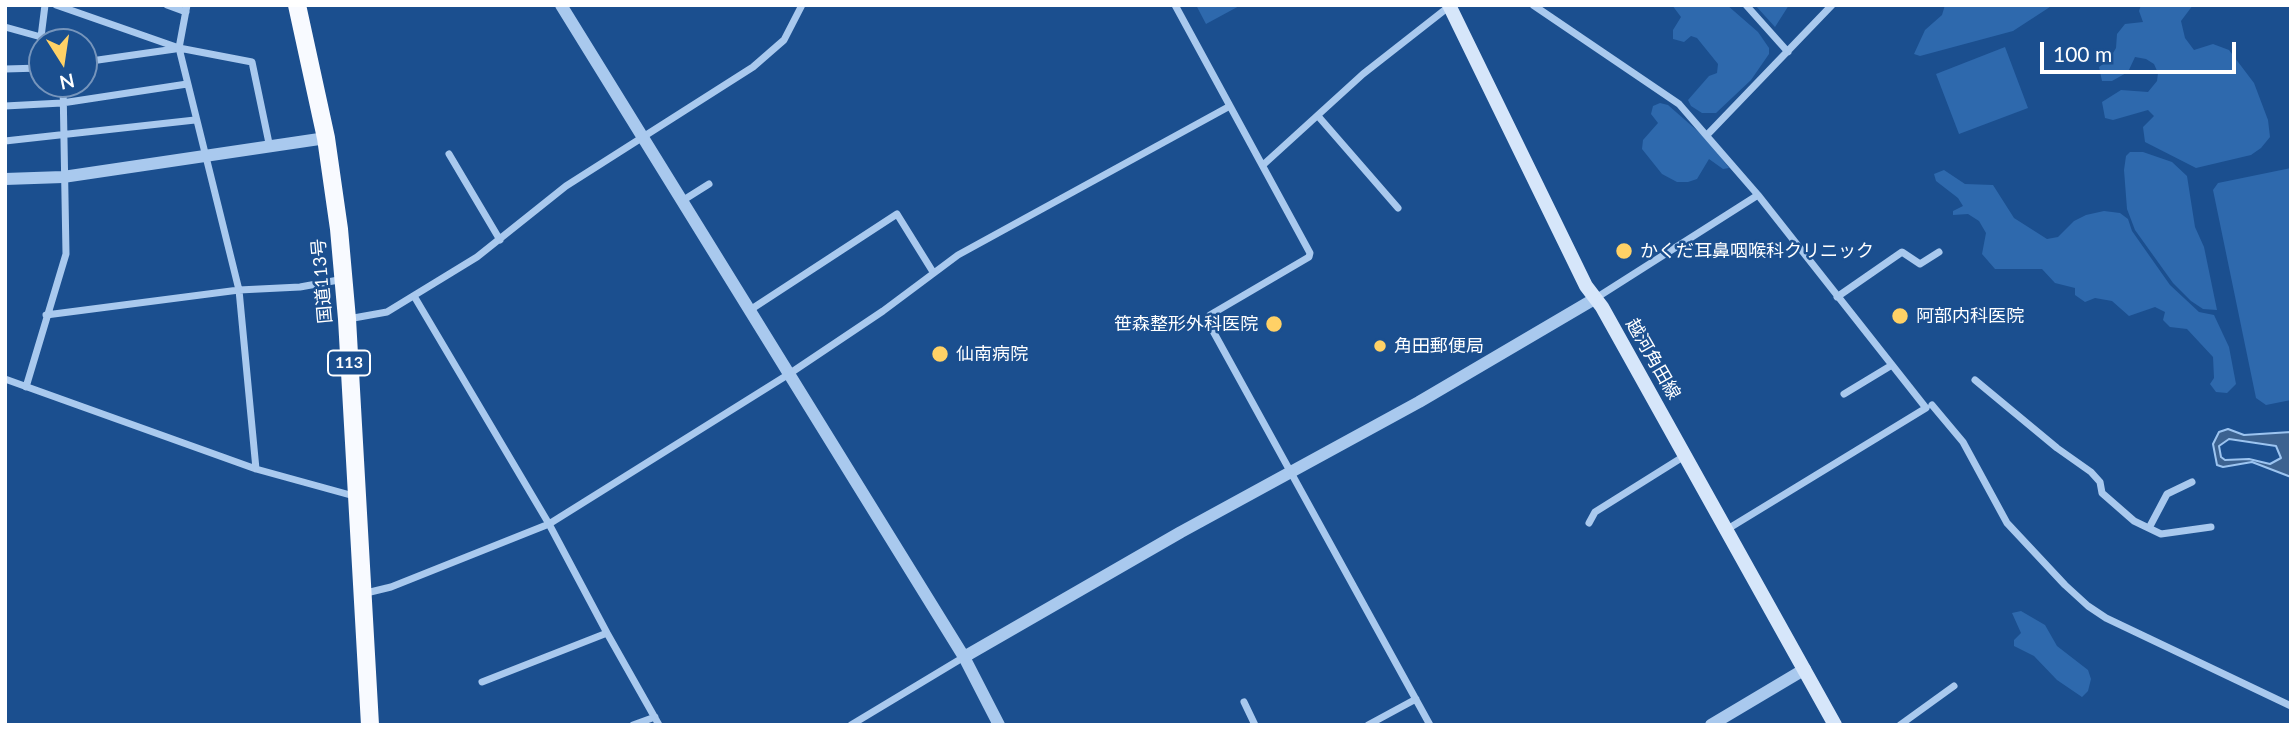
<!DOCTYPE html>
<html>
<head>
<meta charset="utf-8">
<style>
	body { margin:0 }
	#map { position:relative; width:2296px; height:730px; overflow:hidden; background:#1b4f8f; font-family:Lato,sans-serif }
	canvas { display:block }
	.frame { position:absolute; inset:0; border:7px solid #fff; pointer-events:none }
	.north { position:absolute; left:28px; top:28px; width:70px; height:70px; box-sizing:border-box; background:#1b4f8f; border:2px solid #7695bc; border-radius:50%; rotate:168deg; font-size:19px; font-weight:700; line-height:28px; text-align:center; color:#fff }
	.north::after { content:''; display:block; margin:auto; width:24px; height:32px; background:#ffd166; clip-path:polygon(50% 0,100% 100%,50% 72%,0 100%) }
	.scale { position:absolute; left:2040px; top:42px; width:196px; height:32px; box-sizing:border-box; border:4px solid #fff; border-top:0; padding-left:9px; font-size:21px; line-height:24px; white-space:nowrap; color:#fff; -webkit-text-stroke:5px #1b4f8f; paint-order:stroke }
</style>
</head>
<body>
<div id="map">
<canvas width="2296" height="730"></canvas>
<div class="frame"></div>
<div class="north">N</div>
<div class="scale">100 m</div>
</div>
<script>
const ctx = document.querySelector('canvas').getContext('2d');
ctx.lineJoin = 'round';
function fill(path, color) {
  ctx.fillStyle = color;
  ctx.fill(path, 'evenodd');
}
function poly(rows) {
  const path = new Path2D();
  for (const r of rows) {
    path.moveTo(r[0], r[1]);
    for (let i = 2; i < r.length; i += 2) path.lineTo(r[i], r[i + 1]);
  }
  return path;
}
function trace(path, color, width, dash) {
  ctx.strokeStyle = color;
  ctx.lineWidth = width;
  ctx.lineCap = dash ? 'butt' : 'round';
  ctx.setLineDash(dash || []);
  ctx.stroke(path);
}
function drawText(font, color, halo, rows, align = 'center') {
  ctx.font = font + ' Lato,"Noto Sans JP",sans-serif';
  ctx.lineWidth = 5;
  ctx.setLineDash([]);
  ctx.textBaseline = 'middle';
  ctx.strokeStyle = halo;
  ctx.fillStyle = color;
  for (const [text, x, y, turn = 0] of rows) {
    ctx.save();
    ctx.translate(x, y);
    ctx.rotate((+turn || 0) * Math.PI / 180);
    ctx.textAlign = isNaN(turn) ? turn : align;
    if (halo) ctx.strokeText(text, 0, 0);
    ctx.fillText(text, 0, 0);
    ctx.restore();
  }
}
const green = poly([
	[1196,5,1241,5,1206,24],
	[1672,5,1727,5,1758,32,1769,48,1769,54,1751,80,1716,113,1702,113,1691,106,1688,100,1709,76,1717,73,1718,64,1697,38,1691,36,1684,42,1673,39,1673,30,1681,17],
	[1755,5,1789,5,1775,27],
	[1945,5,2053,5,2013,31,1920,56,1914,54,1925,30,1942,15],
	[2141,5,2193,5,2181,21,2185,38,2194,50,2213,44,2229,50,2254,83,2268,120,2270,137,2261,148,2251,155,2196,168,2145,142,2143,127,2154,116,2148,110,2113,120,2105,118,2102,102,2121,90,2148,92,2157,81,2158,73,2154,64,2146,59,2135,57,2128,72,2112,81,2102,81,2099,67,2109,60,2116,48,2117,34,2125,24,2143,22,2139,11],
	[2005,47,2028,108,1959,134,1936,74],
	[1660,103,1668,105,1709,141,1729,168,1723,169,1709,159,1697,179,1688,182,1677,182,1662,174,1642,149,1643,140,1658,123,1651,114,1653,106],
	[2130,152,2143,152,2172,162,2187,176,2195,227,2204,247,2217,310,2203,309,2191,301,2173,283,2135,230,2127,209,2124,170,2126,156],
	[2291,168,2291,400,2266,405,2256,398,2213,190,2218,183],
	[1944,170,1965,184,1993,185,2014,218,2047,239,2058,237,2074,221,2086,215,2104,211,2120,213,2128,219,2132,231,2170,285,2199,312,2214,315,2229,347,2236,384,2227,393,2216,392,2210,384,2214,378,2213,357,2187,329,2170,327,2163,320,2165,312,2155,307,2129,316,2112,301,2095,298,2085,302,2075,295,2075,288,2055,283,2042,269,1995,269,1982,254,1986,233,1979,221,1968,214,1953,215,1953,211,1963,206,1958,198,1936,181,1934,174],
	[2021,611,2045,625,2057,646,2088,670,2091,679,2088,691,2082,697,2057,680,2034,656,2014,646,2014,640,2021,633,2012,613]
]);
const water = poly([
	[2228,429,2244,435,2291,432,2291,477,2252,462,2223,467,2217,465,2213,444,2219,432,2228,429],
	[2229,439,2276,446,2281,458,2270,464,2249,459,2225,460,2221,457,2219,446,2229,439]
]);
const minor = poly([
	[56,5,179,48,252,62,270,148],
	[167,5,186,12],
	[187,5,179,48,239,290,256,469],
	[1175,5,1310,253,1309,257,1210,315,1208,322,1430,725],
	[1533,5,1679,104,1758,195,1926,408,1726,530],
	[1746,5,1788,52],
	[5,27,41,37,38,68],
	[41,37,45,5],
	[84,62,175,49],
	[5,69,41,68],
	[5,106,62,103,187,84],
	[1318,116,1398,208],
	[1707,135,1832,5],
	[5,141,195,120],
	[449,154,500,240],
	[1263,165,1363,74,1451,5],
	[682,201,709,184],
	[414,296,549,524,607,633,659,725],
	[1837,297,1902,252,1920,264,1939,252],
	[1596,298,1758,195],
	[750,310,897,214,933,272],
	[46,315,239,290,300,287,344,279],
	[348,319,387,312,477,257,566,186,753,67,784,40,802,5],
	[5,379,256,469,354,496],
	[1975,380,2057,448,2091,472,2100,482,2102,493,2134,521,2161,534,2211,527],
	[26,387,66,254,63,84],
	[1844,394,1892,365],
	[1932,405,1963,442,2007,523,2065,585,2088,606,2106,618,2291,706],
	[1589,523,1595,512,1686,455],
	[2149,528,2167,494,2192,482],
	[362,594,391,587,549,524,789,374,883,311,958,255,1230,106],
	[482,682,607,633],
	[1244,702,1255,725],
	[633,725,655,717],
	[851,725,964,657],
	[1368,725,1416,699],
	[1900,725,1954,686]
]);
const tertiary = poly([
	[561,5,964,657,999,725],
	[5,179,63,177,326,138],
	[964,657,1181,532,1419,402,1596,298],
	[1711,725,1805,669]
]);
const secondary = poly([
	[1449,5,1586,286,1602,307,1835,725]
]);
const trunk = poly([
	[297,5,326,138,339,229,347,319,370,725]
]);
const markers = [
	[1624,251,9,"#ffd166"],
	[1900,316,9,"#ffd166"],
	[1274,324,9,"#ffd166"],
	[1380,346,7,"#ffd166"],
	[940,354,9,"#ffd166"]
];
const shields = [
	[349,363,42]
];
const shieldNames = [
	["113",349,363]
];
const poiNames = [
	["かくだ耳鼻咽喉科クリニック",1640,251],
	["阿部内科医院",1916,316],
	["笹森整形外科医院",1258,324,"right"],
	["角田郵便局",1394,346],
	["仙南病院",956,354]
];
const streetNames = [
	["国道113号",322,281,-95],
	["越河角田線",1653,359,60]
];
fill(green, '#2e69ad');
fill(water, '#3c6290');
trace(water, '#9cc4f0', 2);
trace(minor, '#a9c9ee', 7);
trace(tertiary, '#a9c9ee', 12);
trace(secondary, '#d6e6fa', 14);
trace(trunk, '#f8faff', 18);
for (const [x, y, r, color] of markers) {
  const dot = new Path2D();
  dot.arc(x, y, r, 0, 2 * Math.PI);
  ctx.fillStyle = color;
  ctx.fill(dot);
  trace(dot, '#1b4f8f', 2.5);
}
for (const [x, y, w] of shields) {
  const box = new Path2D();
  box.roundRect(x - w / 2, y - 12.5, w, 25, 5);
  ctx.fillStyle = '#1b4f8f';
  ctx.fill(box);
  trace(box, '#fff', 2);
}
drawText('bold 16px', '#fff', null, shieldNames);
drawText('18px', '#fff', '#1b4f8f', poiNames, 'left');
drawText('18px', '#fff', '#1b4f8f', streetNames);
</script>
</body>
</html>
